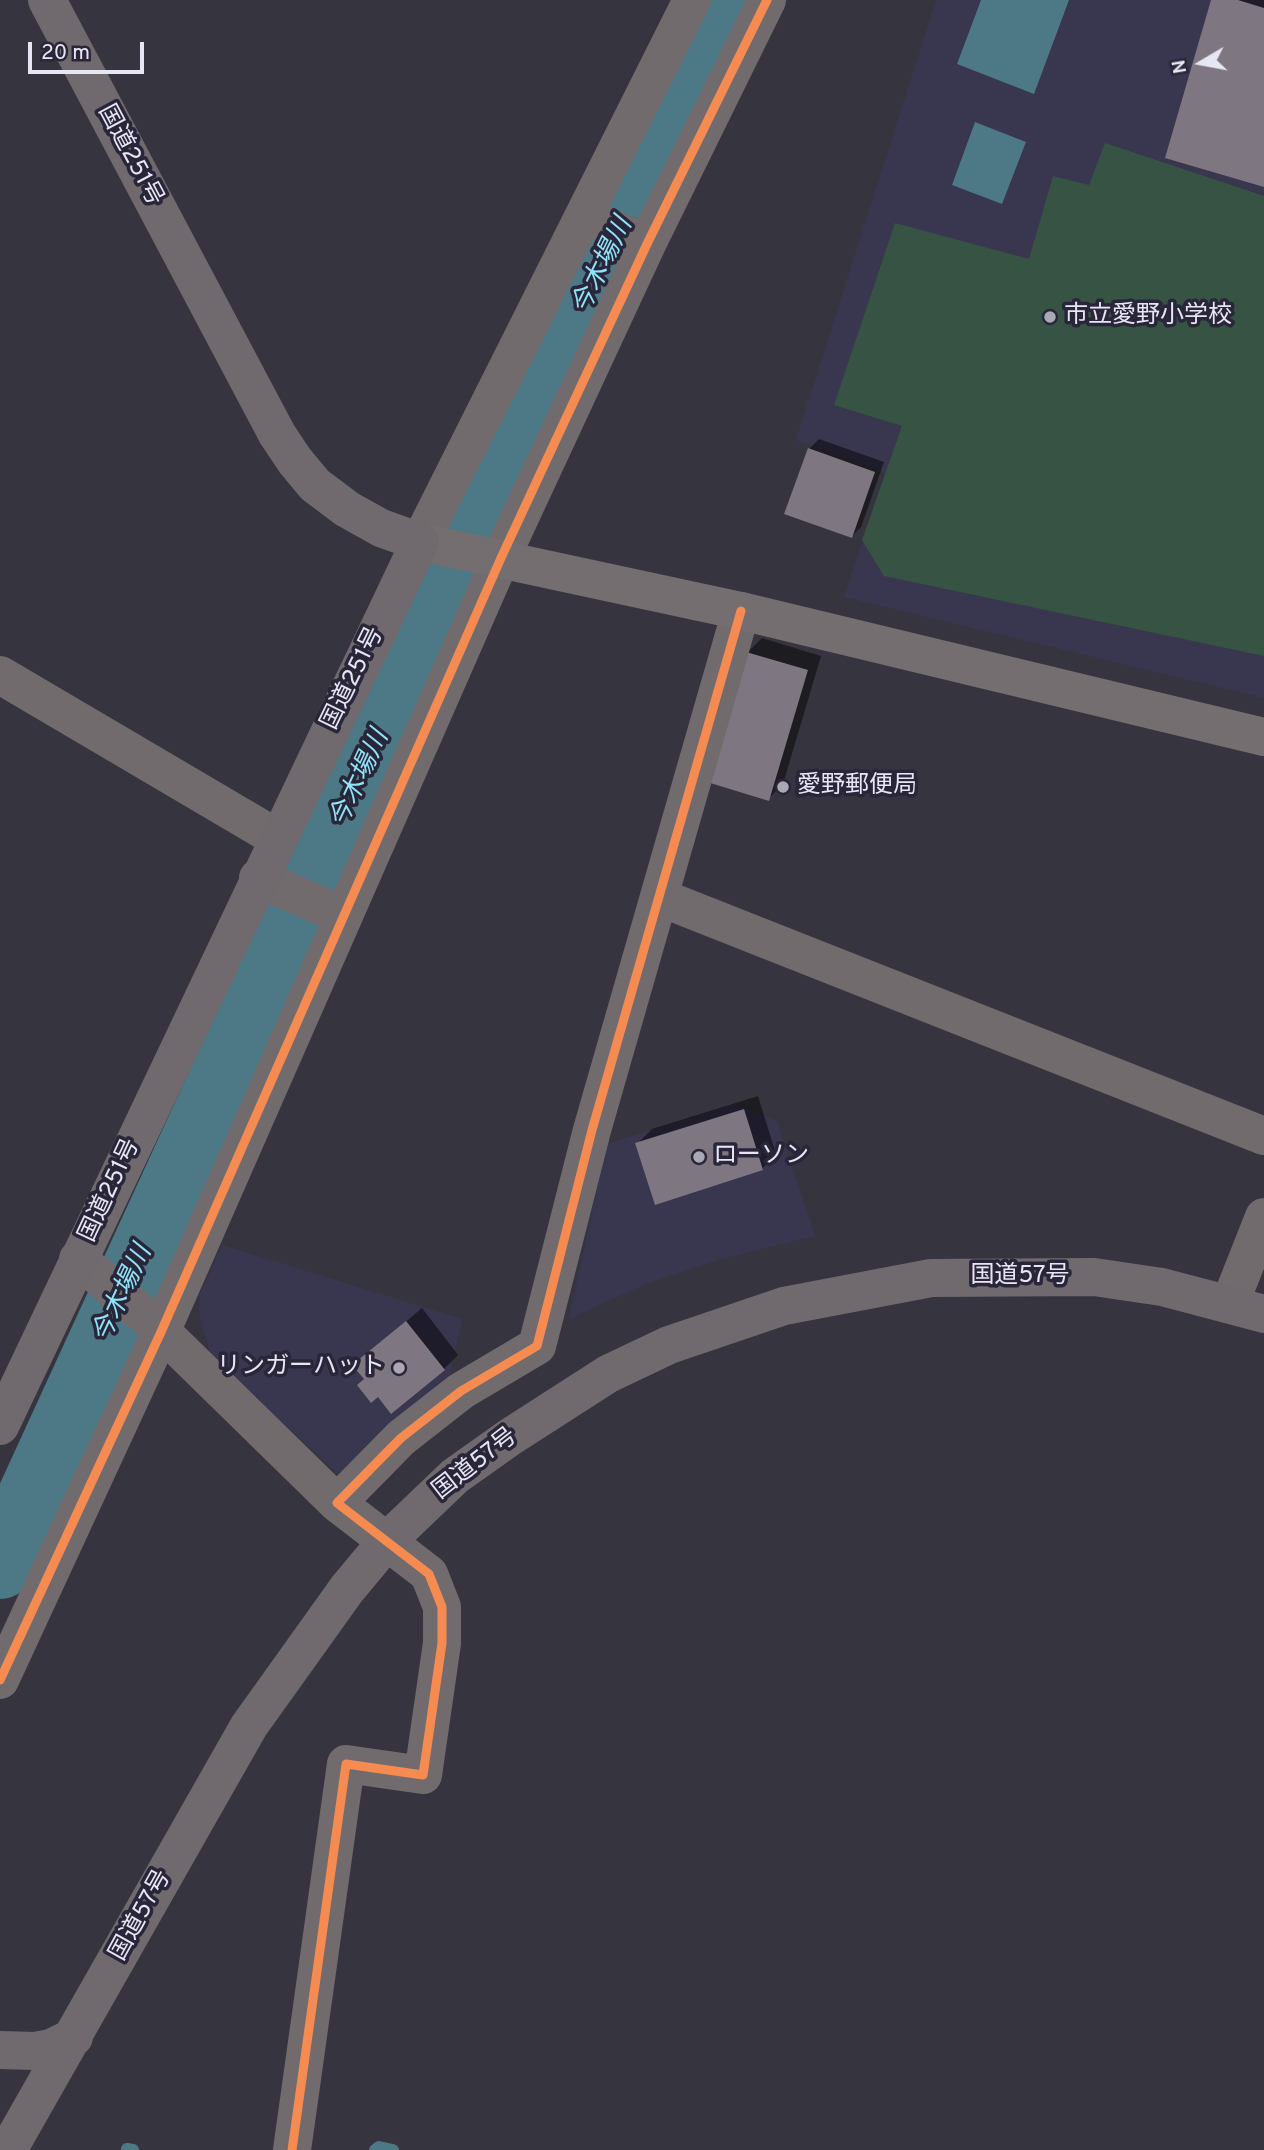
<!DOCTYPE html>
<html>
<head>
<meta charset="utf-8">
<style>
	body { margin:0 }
	#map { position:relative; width:1264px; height:2150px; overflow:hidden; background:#36353f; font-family:Overpass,sans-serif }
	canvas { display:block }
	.north { position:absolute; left:1166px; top:28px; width:70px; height:70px; -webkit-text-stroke:5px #292639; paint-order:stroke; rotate:260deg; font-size:19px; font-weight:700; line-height:28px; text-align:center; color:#e7e6f4 }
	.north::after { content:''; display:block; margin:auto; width:24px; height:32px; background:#e7e6f4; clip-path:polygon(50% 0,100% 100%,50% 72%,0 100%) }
	.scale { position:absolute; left:28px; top:42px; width:116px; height:32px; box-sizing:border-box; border:4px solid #e7e6f4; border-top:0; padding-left:9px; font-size:21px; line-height:24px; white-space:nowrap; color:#e7e6f4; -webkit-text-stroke:5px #292639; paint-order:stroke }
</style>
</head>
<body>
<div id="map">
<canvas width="1264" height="2150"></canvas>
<div class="north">N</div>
<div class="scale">20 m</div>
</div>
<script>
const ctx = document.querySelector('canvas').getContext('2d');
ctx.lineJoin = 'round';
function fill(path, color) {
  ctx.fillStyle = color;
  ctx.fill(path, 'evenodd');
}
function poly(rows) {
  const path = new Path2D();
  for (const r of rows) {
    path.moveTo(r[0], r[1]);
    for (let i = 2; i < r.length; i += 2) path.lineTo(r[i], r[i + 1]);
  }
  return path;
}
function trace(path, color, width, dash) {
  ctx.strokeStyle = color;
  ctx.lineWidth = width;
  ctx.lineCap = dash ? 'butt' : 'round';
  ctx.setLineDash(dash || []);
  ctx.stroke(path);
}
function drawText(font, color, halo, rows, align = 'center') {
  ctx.font = font + ' Overpass,"Noto Sans JP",sans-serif';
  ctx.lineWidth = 7;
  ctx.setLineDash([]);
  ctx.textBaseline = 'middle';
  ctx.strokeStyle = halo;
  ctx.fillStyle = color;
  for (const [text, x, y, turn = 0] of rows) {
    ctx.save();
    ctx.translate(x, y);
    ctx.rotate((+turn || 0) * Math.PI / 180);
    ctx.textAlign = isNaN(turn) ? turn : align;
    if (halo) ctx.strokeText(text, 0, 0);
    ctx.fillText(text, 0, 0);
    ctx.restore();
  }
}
const built = poly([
	[936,0,1264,0,1264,698,844,597,885,473,796,440],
	[734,1104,777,1121,815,1236,722,1259,646,1284,569,1319,607,1144],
	[222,1245,462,1319,449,1376,338,1474,211,1356,199,1314,200,1294]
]);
const green = poly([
	[1105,143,1264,196,1264,656,884,576,862,540,902,426,834,405,895,223,1029,259,1053,176,1089,185]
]);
const water = poly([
	[981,0,1069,0,1034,94,957,64],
	[975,122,1026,142,1002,204,952,185]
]);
const shadow = poly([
	[1213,0,1264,0,1264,186],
	[819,439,884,462,861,527,852,536,809,449],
	[762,638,821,656,783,784,768,799,747,653],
	[758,1096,776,1154,762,1169,637,1144,652,1129],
	[422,1308,458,1355,444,1369,366,1378,355,1365]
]);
const stream = poly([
	[127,2149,133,2150],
	[375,2150,379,2147,393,2150]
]);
const river = poly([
	[0,1565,437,613,724,25,732,0]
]);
const building = poly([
	[1211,0,1238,0,1264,8,1264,187,1165,158],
	[808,448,875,472,852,538,784,514],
	[746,652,808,670,769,801,707,782],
	[744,1109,763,1170,655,1205,635,1143],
	[406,1321,445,1370,391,1414,378,1397,371,1403,357,1385,364,1379,352,1365]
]);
const street = poly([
	[585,216,647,244],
	[420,542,692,0],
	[0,675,277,838],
	[258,878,342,915],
	[659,897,1264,1136],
	[78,1259,151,1321,337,1503],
	[1230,1303,1264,1217],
	[0,1680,161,1332,501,558,647,244,767,0],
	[292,2150,346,1764,423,1775,442,1643,442,1607,429,1574,337,1503,401,1438,461,1391,537,1346,592,1130,741,611]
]);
const secondary = poly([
	[420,542,741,611,1264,737]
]);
const highway = poly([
	[0,1426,420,542,381,528,347,509,315,485,295,461,277,434,47,0],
	[0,2050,35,2051,51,2048,74,2037],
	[8,2150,249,1726,347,1589,387,1541,455,1476,510,1437,608,1374,669,1345,784,1306,931,1278,1094,1277,1162,1287,1264,1314]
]);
const cycleway = poly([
	[0,1680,161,1332,501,558,647,244,767,0],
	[292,2150,346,1764,423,1775,442,1643,442,1607,429,1574,337,1503,401,1438,461,1391,537,1346,592,1130,741,611]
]);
const markers = [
	[1050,317,7,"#a9a8b5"],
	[783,787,7,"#a9a8b5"],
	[699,1157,7,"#a9a8b5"],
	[399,1368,7,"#a9a8b5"]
];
const streetNames = [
	["国道251号",129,156,62],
	["国道251号",354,679,-64],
	["国道251号",111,1191,-65],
	["国道57号",1020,1277],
	["国道57号",476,1465,-38],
	["国道57号",142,1916,-61]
];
const poiNames = [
	["市立愛野小学校",1064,317],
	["愛野郵便局",797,787],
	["ローソン",713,1157],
	["リンガーハット",385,1368,"right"]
];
const waterNames = [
	["今木場川",604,267,-64],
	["今木場川",361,780,-65],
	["今木場川",124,1295,-65]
];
fill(built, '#39364f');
fill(green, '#375343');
fill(water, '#4d7885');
fill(shadow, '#0007');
trace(stream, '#4d7885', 12);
trace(river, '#4d7885', 68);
fill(building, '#7e7680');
trace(street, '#726b6e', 38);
trace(secondary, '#746e71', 38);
trace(highway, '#706a6f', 38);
trace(cycleway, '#f68b52', 9);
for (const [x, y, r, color] of markers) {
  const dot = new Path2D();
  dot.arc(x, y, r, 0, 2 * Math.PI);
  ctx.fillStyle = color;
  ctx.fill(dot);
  trace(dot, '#292639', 2.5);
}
drawText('24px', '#e7e6f4', '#292639', streetNames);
drawText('24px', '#e7e6f4', '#292639', poiNames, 'left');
drawText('italic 26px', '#90e3f8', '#292639', waterNames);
</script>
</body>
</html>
